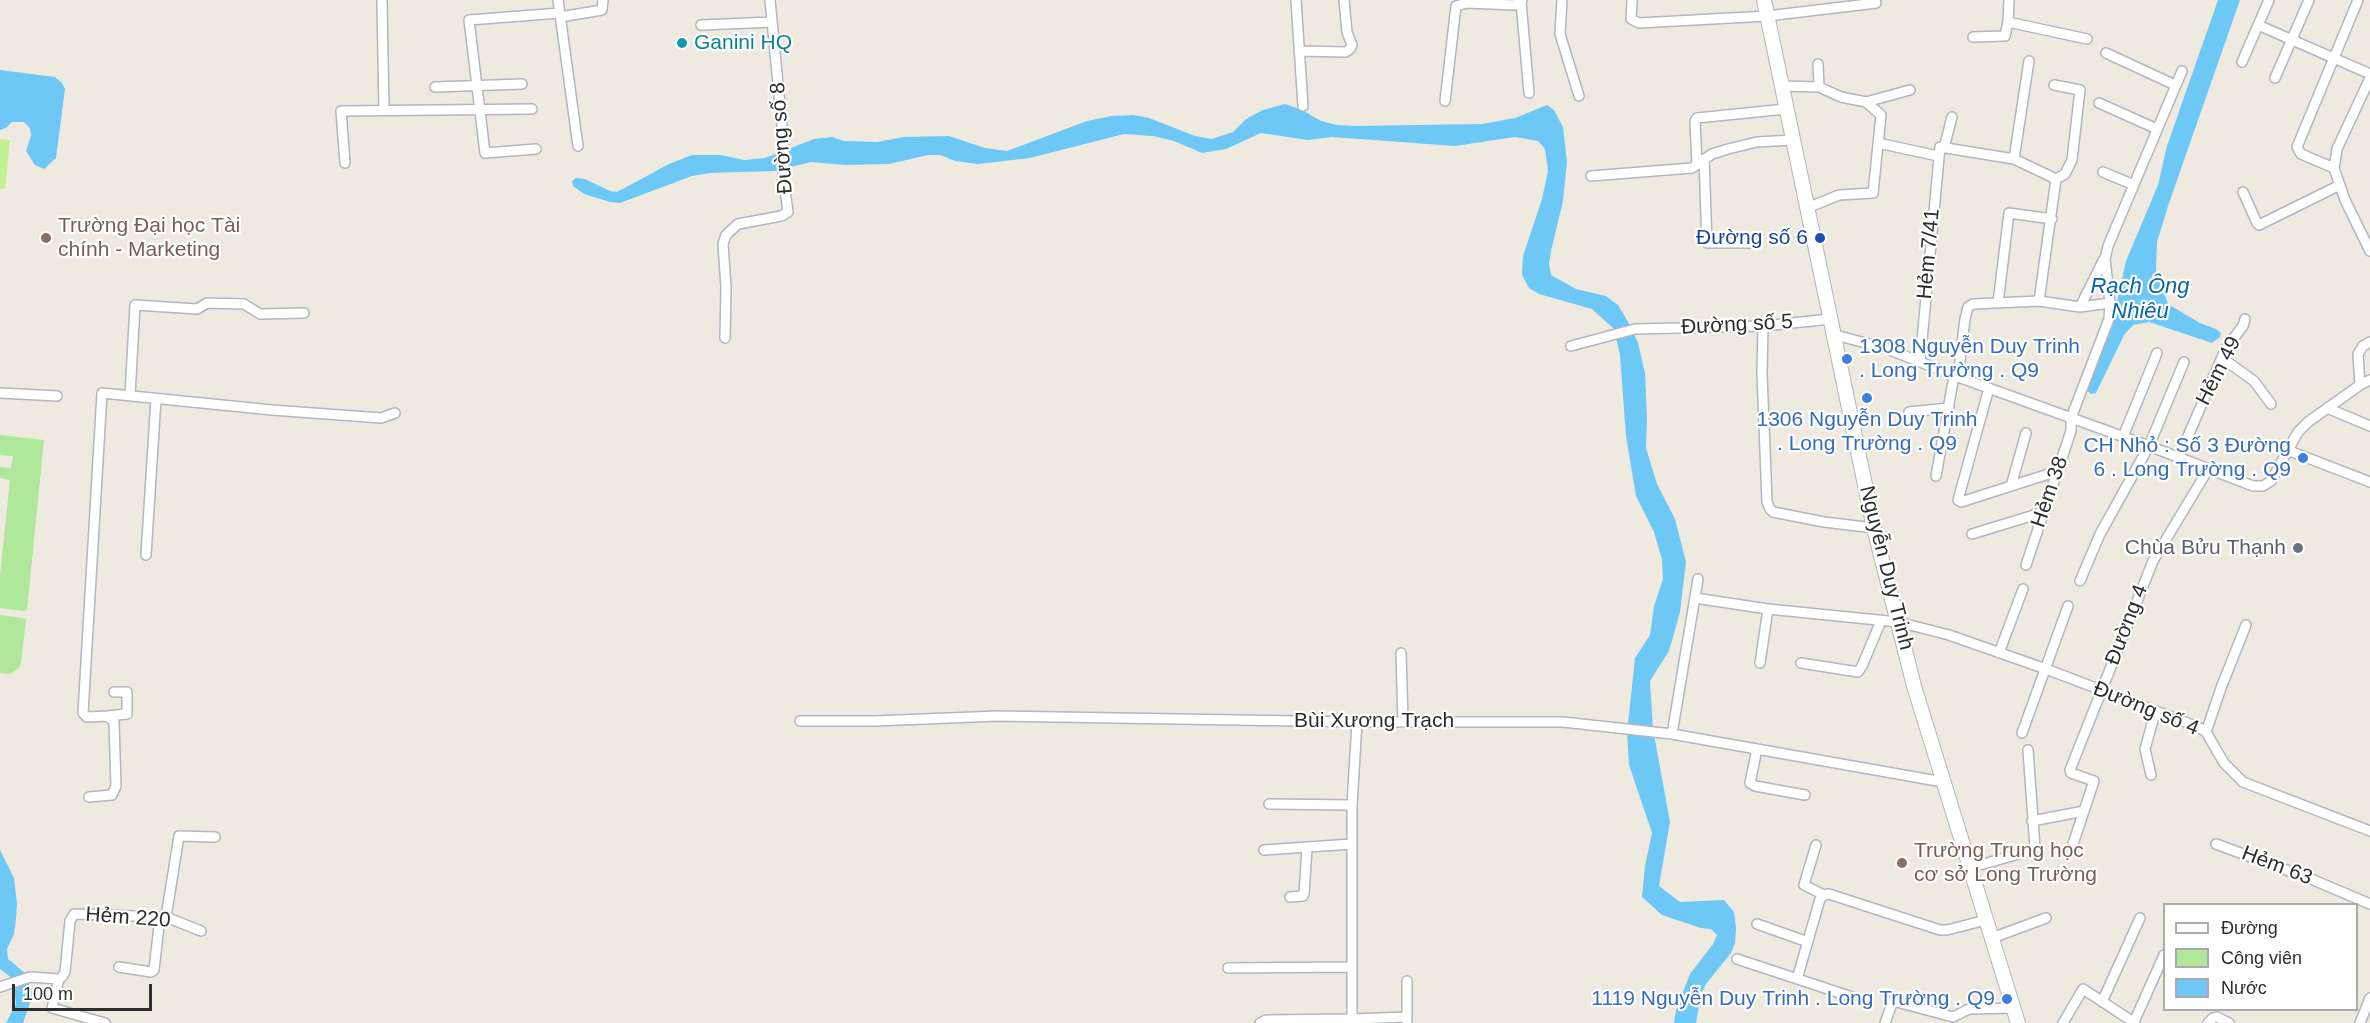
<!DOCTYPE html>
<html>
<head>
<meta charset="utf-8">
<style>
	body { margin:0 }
	#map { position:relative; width:2370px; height:1023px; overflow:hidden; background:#efeae0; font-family:Arial,sans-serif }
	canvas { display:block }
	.legend { position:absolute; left:2163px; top:903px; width:195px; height:108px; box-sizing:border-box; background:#fff; border:2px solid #ababab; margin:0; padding:8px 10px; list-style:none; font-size:18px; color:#2d2d2d }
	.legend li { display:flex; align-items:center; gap:12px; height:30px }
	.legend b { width:30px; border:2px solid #ababab }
	.scale { position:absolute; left:12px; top:984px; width:140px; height:27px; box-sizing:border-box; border:3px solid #2d2d2d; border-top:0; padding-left:8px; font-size:18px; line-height:21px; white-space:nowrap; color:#2d2d2d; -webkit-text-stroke:4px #fff; paint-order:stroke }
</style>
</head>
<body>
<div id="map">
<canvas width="2370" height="1023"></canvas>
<ul class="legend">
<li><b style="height:8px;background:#fff"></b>Đường</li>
<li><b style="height:16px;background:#afe89a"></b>Công viên</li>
<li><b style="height:16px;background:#6ec8f6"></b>Nước</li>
</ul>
<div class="scale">100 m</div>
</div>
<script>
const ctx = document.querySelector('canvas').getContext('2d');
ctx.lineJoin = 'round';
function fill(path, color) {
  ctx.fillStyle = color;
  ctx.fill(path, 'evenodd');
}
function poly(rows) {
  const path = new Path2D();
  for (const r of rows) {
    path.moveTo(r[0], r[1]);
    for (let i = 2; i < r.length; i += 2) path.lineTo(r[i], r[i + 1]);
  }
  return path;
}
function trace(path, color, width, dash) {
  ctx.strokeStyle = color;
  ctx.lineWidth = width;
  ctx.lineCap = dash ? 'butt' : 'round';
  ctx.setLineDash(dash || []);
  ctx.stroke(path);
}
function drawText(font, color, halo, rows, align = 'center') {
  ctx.font = font + ' Arial,sans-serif';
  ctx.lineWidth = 4.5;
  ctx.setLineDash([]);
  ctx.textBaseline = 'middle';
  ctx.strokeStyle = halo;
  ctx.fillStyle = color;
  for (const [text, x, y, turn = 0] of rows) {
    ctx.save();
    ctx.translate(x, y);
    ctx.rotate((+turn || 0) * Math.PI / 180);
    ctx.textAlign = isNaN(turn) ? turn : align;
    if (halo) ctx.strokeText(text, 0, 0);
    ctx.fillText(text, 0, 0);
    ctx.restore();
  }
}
const green = poly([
	[0,435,44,440,27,610,23,611,0,608,0,575,10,480,0,478,0,467,11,468,13,456,0,455],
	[0,615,23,618,26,620,21,663,19,668,10,674,0,673]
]);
const pitch = poly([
	[0,139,10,140,5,189,0,189]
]);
const water = poly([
	[2218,0,2240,0,2168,206,2157,242,2156,271,2168,304,2200,323,2216,329,2221,333,2220,337,2212,343,2149,322,2133,325,2124,335,2096,393,2091,394,2085,389,2115,310,2126,261,2158,185,2167,146],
	[0,70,55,77,62,83,65,89,56,158,44,169,35,165,26,151,31,136,30,128,24,122,12,122,6,128,0,130],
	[1285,104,1302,110,1321,121,1337,125,1355,126,1482,124,1515,118,1547,105,1554,110,1563,127,1567,162,1563,201,1551,251,1549,263,1551,275,1576,289,1606,296,1618,305,1631,327,1638,343,1645,373,1647,420,1646,448,1657,484,1675,519,1686,562,1680,612,1669,651,1650,681,1653,729,1670,822,1659,886,1680,902,1724,900,1734,912,1736,928,1735,943,1731,953,1706,984,1701,994,1696,1023,1674,1023,1676,1010,1690,974,1713,944,1717,935,1711,929,1701,928,1662,915,1642,897,1645,866,1652,833,1629,765,1627,733,1635,658,1650,635,1654,606,1663,579,1662,560,1654,532,1636,496,1626,436,1620,355,1614,329,1592,309,1539,294,1529,288,1522,275,1523,256,1542,199,1548,171,1545,149,1538,141,1515,137,1455,146,1332,137,1308,140,1261,133,1226,149,1202,153,1174,141,1153,136,1124,134,1030,158,978,164,955,161,940,155,928,155,889,164,846,165,811,162,775,171,710,173,692,176,620,203,610,202,584,194,573,186,572,181,576,178,585,179,610,191,617,192,669,164,692,155,721,155,744,160,765,158,814,139,832,137,844,141,877,142,904,137,949,136,985,148,1007,151,1087,121,1112,116,1133,115,1149,118,1195,136,1212,139,1233,132,1246,119,1263,110],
	[0,850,14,878,17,904,16,919,14,934,7,949,8,959,25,973,33,994,23,1023,6,1023,16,1004,13,979,0,969]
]);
const street = poly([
	[558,0,578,146],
	[1296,0,1303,106],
	[1562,0,1560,34,1579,96],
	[1632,0,1631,19,1639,23,1767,16,1876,3],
	[382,2,384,111],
	[1521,2,1529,93],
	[560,17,602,10,603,0],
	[2008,22,2009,0],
	[701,25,772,22],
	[2258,25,2370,74],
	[1973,37,2005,36,2008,22,2087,39],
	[1299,51,1346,52,1350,49,1352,45,1347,32,1344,0],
	[2106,53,2175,85],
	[2029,61,2014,159,2056,179],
	[2242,62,2269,0],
	[1818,64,1819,87],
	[2275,78,2309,0],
	[2370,78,2337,149,2334,168,2345,200,2370,251],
	[1781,86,1819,87,1841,97,1866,102,1910,90],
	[435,87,522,84],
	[1445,101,1456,6,1467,3,1515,5,1522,0],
	[2099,103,2157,129],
	[1878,143,1938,156],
	[1944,148,1952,117],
	[536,149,485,153,469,20,560,13],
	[1704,159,1707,243,1753,243],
	[345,163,341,111,532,109],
	[1697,165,1695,121,1697,118,1786,109],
	[2334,168,2301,154,2297,147,2358,0],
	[2103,172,2134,185],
	[1591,176,1692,168,1712,154,1728,149,1757,142,1793,140],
	[2243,192,2257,223,2259,225,2340,185],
	[1807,208,1839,195,1873,193,1881,115,1866,102],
	[2104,259,2080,307,2110,303],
	[2039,301,2080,307],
	[1998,303,2009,213,2052,219],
	[1763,326,1762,373,1767,502,1770,509,1773,512,1824,522,1874,528],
	[1835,335,1885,348,1958,377,2149,446,2253,486,2263,486,2271,481,2298,432,2308,422,2360,385,2370,380],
	[725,338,726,287,723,244,726,235,738,224,781,216,788,212,783,174,784,147,770,0],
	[1571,346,1635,329,1763,326,1831,319],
	[2222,358,2254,381,2271,404],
	[1920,362,1940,147,2014,159],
	[1958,377,1965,319,1968,307,1973,304,2039,301,2056,179,2065,174,2072,160,2080,90,2054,85],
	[2360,385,2358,354,2363,346,2370,342],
	[1989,388,1958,500,1961,502,2058,471],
	[0,393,57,396],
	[130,395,135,305,197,309,207,303,244,304,260,314,304,313],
	[2327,408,2370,426],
	[1909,412,1949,408],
	[2123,437,2157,353],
	[2287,450,2370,482],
	[2179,457,2226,348,2243,326,2245,319],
	[1936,476,1954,376],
	[2011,486,2026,433],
	[1972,534,2044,512],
	[146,555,156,399],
	[2026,565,2071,431,2071,418,2109,319,2110,303,2105,259,2108,246,2182,71],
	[2080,581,2100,534,2149,446,2184,362],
	[1695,598,1768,609,1898,622,1949,635,2046,669,2198,727,2206,732,2224,763,2243,782,2370,831],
	[1401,653,1403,721],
	[1999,653,2023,589],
	[1760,663,1768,609],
	[1801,663,1858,672,1862,666,1881,621],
	[107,716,127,714,127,692,114,692],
	[800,721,875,721,997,716,1357,722,1563,722,1672,734,1943,782],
	[2206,732,2221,688,2246,625],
	[2022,733,2068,606],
	[1672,734,1698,579],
	[1757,749,1750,783,1755,786,1805,795],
	[2151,775,2145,749,2155,713],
	[89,797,112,795,116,786,114,722,107,716,87,717,83,713,102,393,272,410,381,418,395,413],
	[1269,804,1352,805],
	[2032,821,2084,811,2094,781,2071,773,2070,770,2153,561,2209,468],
	[2073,844,2084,811],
	[2216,844,2311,879,2370,904],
	[1816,845,1804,885,1824,895],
	[1264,850,1352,844],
	[1969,868,2033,850,2035,848,2028,750],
	[1290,897,1303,896,1304,894,1307,848],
	[166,917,179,836,215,837],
	[1757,924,1808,942],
	[1992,938,2046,918],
	[1737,959,1852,997],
	[119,967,151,972,154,970,160,917],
	[1228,968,1351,967],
	[59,979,52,1008,105,1023],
	[1797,979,1820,899,1824,895,1829,894,1940,930,1947,930,1986,920],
	[1407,981,1407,1021],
	[0,987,30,977,59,979,62,977,65,972,70,921,74,914,166,917,201,931],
	[2102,1002,2140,918],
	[2134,1022,2164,955],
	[1260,1023,1266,1020,1352,1019,1352,805,1357,722],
	[1352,1023,1352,1019,1407,1017],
	[1885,1023,1893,1001,1953,1017,1969,1009,2013,1008],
	[2063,1023,2083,989,2135,1023],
	[2208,1023,2213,1018,2217,1017,2229,1023],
	[2360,1023,2370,998]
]);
const secondary = poly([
	[1764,0,1874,528,1914,686,2018,1023]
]);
const markers = [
	[682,43,6,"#0f9aa8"],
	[46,238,6,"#8d6e63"],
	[1820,238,6,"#1a4fb4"],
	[1847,359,6,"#3f7fe0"],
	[1867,398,6,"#3f7fe0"],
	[2303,458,6,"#3f7fe0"],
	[2298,548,6,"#6b7280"],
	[1902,863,6,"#8d6e63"],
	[2007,999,6,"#3f7fe0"]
];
const cultureNames = [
	["Ganini HQ",694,43]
];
const streetNames = [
	["Đường số 8",782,138,-94],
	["Hẻm 7/41",1929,254,-85],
	["Đường số 5",1737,325,-3],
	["Hẻm 49",2219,371,-63],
	["Hẻm 38",2050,492,-71],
	["Nguyễn Duy Trinh",1886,568,76],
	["Đường 4",2127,625,-69],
	["Đường số 4",2146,709,22],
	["Bùi Xương Trạch",1374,721],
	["Hẻm 63",2277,866,21],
	["Hẻm 220",128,918,4]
];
const educationNames = [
	["Trường Đại học Tài",58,226],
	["chính - Marketing",58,250],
	["Trường Trung học",1914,851],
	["cơ sở Long Trường",1914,875]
];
const transitNames = [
	["Đường số 6",1808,238]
];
const shopNames = [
	["1308 Nguyễn Duy Trinh",1859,347,"left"],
	[". Long Trường . Q9",1859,371,"left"],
	["1306 Nguyễn Duy Trinh",1867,420,"center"],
	[". Long Trường . Q9",1867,444,"center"],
	["CH Nhỏ : Số 3 Đường",2291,446],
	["6 . Long Trường . Q9",2291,470],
	["1119 Nguyễn Duy Trinh . Long Trường . Q9",1995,999]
];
const worshipNames = [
	["Chùa Bửu Thạnh",2286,548]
];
const waterNames = [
	["Rạch Ông",2140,287],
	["Nhiêu",2140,312]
];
fill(green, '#afe89a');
fill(pitch, '#c3f095');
fill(water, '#6ec8f6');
trace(street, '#b3b5c1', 12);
trace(secondary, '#b3b5c1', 16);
trace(street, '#fff', 9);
trace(secondary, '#fff', 14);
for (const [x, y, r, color] of markers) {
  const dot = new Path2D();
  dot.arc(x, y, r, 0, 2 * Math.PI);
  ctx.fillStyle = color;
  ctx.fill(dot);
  trace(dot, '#fff', 2);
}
drawText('21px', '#0d838f', '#fff', cultureNames, 'left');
drawText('21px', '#2d2d2d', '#fff', streetNames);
drawText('21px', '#785e54', '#fff', educationNames, 'left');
drawText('21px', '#164399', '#fff', transitNames, 'right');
drawText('21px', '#366cbe', '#fff', shopNames, 'right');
drawText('21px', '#5b616d', '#fff', worshipNames, 'right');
drawText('italic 22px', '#0665a9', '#fff', waterNames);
</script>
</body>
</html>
